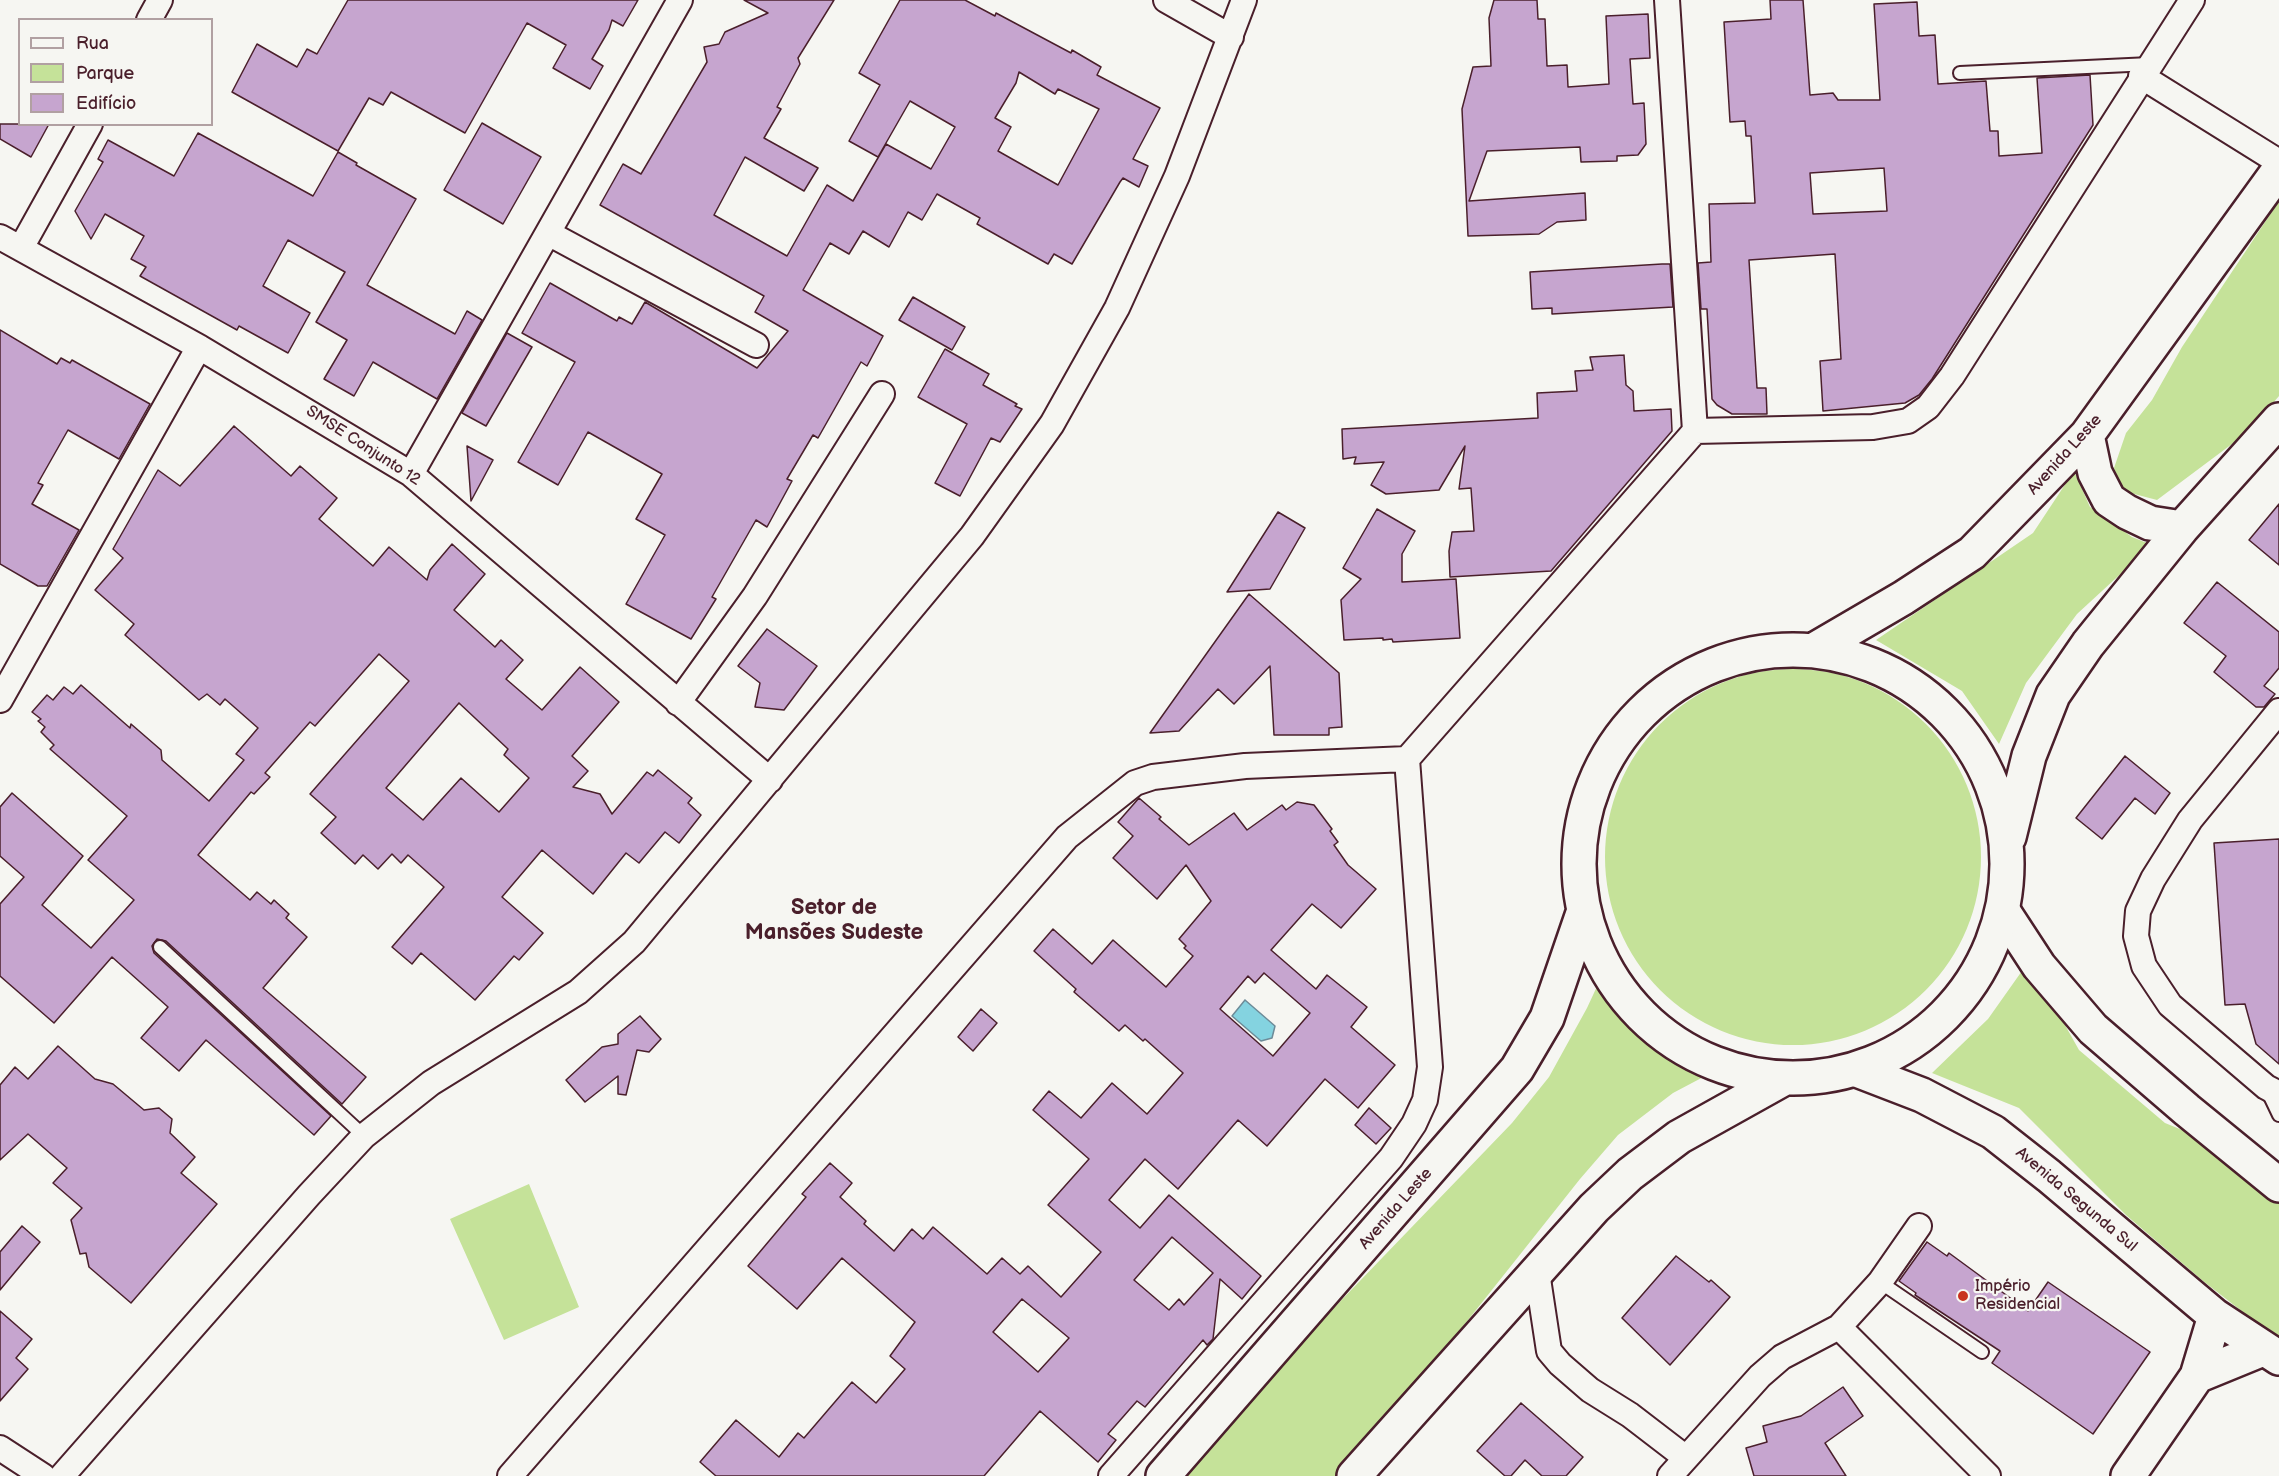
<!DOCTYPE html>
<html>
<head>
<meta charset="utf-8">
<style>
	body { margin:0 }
	#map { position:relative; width:2279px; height:1476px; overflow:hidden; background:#f6f6f2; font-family:"Balsamiq Sans",sans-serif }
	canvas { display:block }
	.legend { position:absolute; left:18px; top:18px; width:195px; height:108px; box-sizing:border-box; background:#f6f6f2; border:2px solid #b1a0a2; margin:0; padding:8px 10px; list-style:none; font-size:18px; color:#4a1f2b }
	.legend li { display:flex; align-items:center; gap:12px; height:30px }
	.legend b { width:30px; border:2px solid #b1a0a2 }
</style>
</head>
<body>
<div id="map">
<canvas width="2279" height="1476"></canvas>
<ul class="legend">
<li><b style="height:8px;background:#f6f6f2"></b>Rua</li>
<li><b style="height:16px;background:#c5e299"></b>Parque</li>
<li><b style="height:16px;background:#c6a5cf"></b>Edifício</li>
</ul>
</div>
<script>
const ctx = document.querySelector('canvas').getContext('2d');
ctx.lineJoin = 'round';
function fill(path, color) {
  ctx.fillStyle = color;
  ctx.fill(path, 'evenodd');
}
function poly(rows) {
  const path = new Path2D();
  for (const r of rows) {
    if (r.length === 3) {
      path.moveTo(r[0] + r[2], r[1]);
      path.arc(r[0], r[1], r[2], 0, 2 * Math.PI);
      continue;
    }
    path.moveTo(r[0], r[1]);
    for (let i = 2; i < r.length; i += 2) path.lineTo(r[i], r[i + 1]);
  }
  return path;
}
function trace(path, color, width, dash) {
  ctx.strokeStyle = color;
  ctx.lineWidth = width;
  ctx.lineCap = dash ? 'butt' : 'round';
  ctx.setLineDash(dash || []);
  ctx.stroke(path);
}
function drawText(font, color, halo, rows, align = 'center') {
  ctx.font = font + ' "Balsamiq Sans",sans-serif';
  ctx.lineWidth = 4.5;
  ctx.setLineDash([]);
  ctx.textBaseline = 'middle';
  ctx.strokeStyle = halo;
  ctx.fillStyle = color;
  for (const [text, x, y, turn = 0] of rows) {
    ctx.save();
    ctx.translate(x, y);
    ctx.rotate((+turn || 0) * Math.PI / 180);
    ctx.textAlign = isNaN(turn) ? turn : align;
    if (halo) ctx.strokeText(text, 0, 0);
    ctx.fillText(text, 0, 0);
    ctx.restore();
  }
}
const green = poly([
	[2279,201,2279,396,2248,432,2157,500,2123,491,2114,468,2126,433,2152,400,2182,347],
	[2074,471,2090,507,2132,537,2152,545,2077,614,2026,683,1999,744,1962,691,1876,640,2033,533],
	[1793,857,188],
	[2029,961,2079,1050,2165,1123,2197,1136,2279,1201,2279,1340,2203,1281,2126,1215,2019,1108,1932,1073,1988,1019],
	[1600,980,1624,1015,1645,1035,1680,1059,1709,1074,1673,1093,1618,1135,1580,1179,1368,1446,1339,1476,1186,1476,1278,1366,1512,1123,1549,1077,1587,1008],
	[529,1184,579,1307,504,1340,450,1219]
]);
const water = poly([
	[1245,1000,1275,1026,1272,1038,1261,1041,1232,1016,1245,1000]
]);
const building = poly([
	[348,0,638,0,623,26,612,20,609,30,592,59,603,66,590,89,553,68,566,45,527,23,465,133,391,92,383,105,369,98,338,151,232,92,257,44,297,67,307,49,317,54,348,0],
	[744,0,834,0,798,58,800,64,777,107,781,109,764,138,818,168,804,191,745,157,714,215,787,256,827,185,853,201,886,144,931,169,955,127,910,101,878,157,849,141,880,85,859,73,900,0,965,0,995,16,996,13,1071,53,1072,50,1101,67,1097,75,1160,108,1133,159,1148,166,1139,187,1123,178,1120,182,1072,264,1054,254,1048,264,977,224,980,218,937,194,922,220,908,212,889,247,863,231,849,254,830,243,803,290,883,336,867,366,861,362,818,438,813,435,787,479,792,481,767,527,756,520,712,597,716,599,691,639,626,604,665,535,636,519,662,474,588,432,558,485,518,462,575,362,522,333,550,283,617,321,619,317,632,324,645,302,757,368,788,331,755,312,764,296,600,205,623,164,641,174,707,62,704,47,719,44,725,32,768,13,744,0],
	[1019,72,1055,94,1058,89,1099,109,1058,185,998,151,1011,127,995,118,1016,83,1019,72],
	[1494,0,1537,0,1538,19,1545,19,1547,66,1567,65,1568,87,1609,84,1606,16,1648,14,1650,58,1630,59,1633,104,1644,103,1646,144,1638,155,1617,156,1617,161,1581,162,1580,147,1487,151,1469,201,1585,193,1586,220,1557,222,1539,234,1468,236,1462,109,1473,67,1491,66,1489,18,1494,0],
	[1770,0,1803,0,1810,95,1833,93,1838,100,1880,100,1874,4,1917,2,1919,36,1935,35,1938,84,1986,81,1990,131,1998,131,1999,156,2042,153,2037,78,2090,75,2093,125,1932,379,1919,395,1905,403,1823,411,1820,361,1841,359,1835,254,1749,260,1757,388,1766,388,1767,414,1732,414,1717,405,1712,399,1707,309,1701,309,1698,263,1711,262,1709,204,1755,203,1751,136,1746,136,1745,121,1730,122,1724,22,1771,19,1770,0],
	[1884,168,1887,211,1813,214,1810,173,1884,168],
	[482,123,541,157,503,224,444,190,482,123],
	[0,124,49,124,31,157,0,139,0,124],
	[198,133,313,196,338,152,357,163,356,165,416,199,367,285,455,334,467,311,482,320,437,399,373,362,354,396,324,379,347,340,316,322,345,272,288,240,263,286,310,313,288,353,239,326,237,330,140,276,146,267,131,259,144,236,105,214,91,239,75,211,103,162,98,159,108,140,174,176,198,133],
	[1662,264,1670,264,1673,307,1552,314,1552,308,1532,309,1530,272,1662,264],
	[913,297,965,327,952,350,899,320,913,297],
	[0,330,57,364,61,358,70,363,72,360,150,404,119,459,68,430,38,483,43,485,32,504,79,530,47,586,38,586,0,564,0,330],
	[507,333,532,347,486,426,462,413,507,333],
	[945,349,989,374,983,385,1017,404,1015,406,1022,409,1000,442,991,438,960,496,935,483,967,424,918,397,945,349],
	[1624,355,1626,385,1633,391,1634,411,1671,409,1672,431,1551,571,1450,577,1449,551,1452,532,1474,531,1471,488,1459,489,1465,446,1439,490,1386,494,1371,485,1384,462,1354,464,1356,457,1343,459,1342,429,1538,418,1537,393,1577,391,1575,371,1593,370,1590,357,1624,355],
	[234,426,291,476,300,466,337,498,319,519,373,566,389,547,427,580,430,570,452,544,485,574,454,610,495,647,501,640,523,660,506,679,542,710,580,667,619,702,572,756,588,771,573,787,600,794,612,814,647,772,653,776,658,770,692,798,688,803,701,815,679,843,665,832,639,863,626,853,593,894,542,850,502,897,543,933,519,960,514,956,475,1000,421,953,412,964,392,947,444,887,408,855,401,863,392,854,378,869,363,855,355,864,321,833,336,817,310,794,409,681,379,654,315,726,310,722,265,773,270,777,254,794,251,792,198,855,250,900,257,892,271,904,274,900,289,914,286,918,307,937,263,988,366,1077,342,1104,166,941,157,939,152,946,154,953,331,1116,314,1135,206,1040,179,1071,141,1038,168,1007,112,957,54,1023,0,976,0,904,24,877,0,856,0,807,12,793,83,856,42,905,91,948,134,900,88,860,127,816,50,749,54,745,41,732,45,727,38,721,41,719,32,712,47,695,53,700,64,687,73,694,81,685,130,728,131,724,161,750,162,760,209,801,244,760,236,754,258,728,225,699,220,705,207,694,199,700,125,635,134,624,95,590,123,558,113,549,158,470,180,486,234,426],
	[459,703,508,749,504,755,529,778,499,812,461,778,423,820,386,788,459,703],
	[467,446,493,460,471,501,467,446],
	[2279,504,2279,565,2249,540,2279,504],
	[1377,509,1415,531,1402,554,1402,582,1456,579,1460,638,1393,642,1392,639,1383,640,1383,638,1344,640,1341,600,1361,579,1343,568,1377,509],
	[1278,512,1305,528,1270,589,1227,592,1278,512],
	[2217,582,2279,632,2279,668,2264,686,2275,694,2264,707,2256,707,2214,672,2226,656,2184,623,2217,582],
	[1249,594,1339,673,1342,727,1329,728,1329,735,1274,735,1270,666,1234,704,1218,689,1179,731,1150,733,1249,594],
	[767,629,817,666,784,710,755,707,760,683,738,666,767,629],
	[2125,756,2170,793,2155,814,2135,798,2102,839,2076,818,2125,756],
	[1139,798,1161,817,1159,819,1189,845,1234,813,1247,830,1282,805,1286,810,1297,802,1314,805,1332,829,1330,831,1338,842,1334,845,1348,865,1376,889,1341,928,1312,904,1271,950,1316,989,1327,975,1367,1007,1351,1027,1395,1065,1358,1108,1325,1079,1267,1146,1238,1120,1178,1189,1145,1159,1109,1200,1140,1228,1169,1195,1261,1276,1242,1299,1220,1279,1213,1339,1207,1345,1203,1340,1145,1407,1137,1401,1108,1434,1116,1440,1098,1462,1040,1411,984,1476,716,1476,700,1462,736,1420,779,1457,798,1433,804,1438,852,1382,876,1403,905,1369,890,1356,915,1322,842,1258,797,1309,748,1266,806,1197,802,1194,830,1163,852,1183,840,1197,866,1221,864,1224,894,1251,912,1229,923,1239,933,1227,987,1274,1002,1258,1020,1274,1028,1266,1061,1297,1101,1252,1048,1205,1089,1159,1033,1110,1049,1091,1081,1118,1112,1083,1147,1114,1183,1073,1145,1039,1143,1041,1125,1025,1119,1031,1074,992,1076,989,1034,951,1053,929,1092,964,1113,940,1166,987,1193,956,1184,948,1186,946,1179,939,1211,901,1186,865,1157,899,1113,858,1133,836,1118,822,1139,798],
	[1264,973,1310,1013,1273,1056,1220,1009,1248,976,1255,983,1264,973],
	[1172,1237,1213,1273,1184,1305,1179,1299,1169,1310,1134,1280,1172,1237],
	[1022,1299,1069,1338,1038,1372,993,1332,1022,1299],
	[2279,839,2279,1064,2256,1044,2245,1004,2225,1005,2214,843,2279,839],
	[981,1009,997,1023,973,1051,958,1037,981,1009],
	[640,1016,661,1039,649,1052,637,1050,626,1095,618,1094,618,1076,585,1102,566,1080,602,1047,618,1044,618,1034,640,1016],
	[58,1046,95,1079,113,1084,144,1110,159,1108,172,1119,170,1133,195,1157,181,1173,217,1204,131,1303,89,1267,86,1253,80,1254,71,1220,82,1208,53,1183,67,1168,28,1134,0,1160,0,1085,15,1067,28,1079,58,1046],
	[1369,1108,1391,1128,1376,1144,1355,1125,1369,1108],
	[22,1226,40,1242,0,1290,0,1252,22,1226],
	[1927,1242,1947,1256,1949,1253,2028,1311,2048,1282,2150,1352,2093,1434,1992,1363,2000,1351,1915,1295,1916,1293,1899,1281,1927,1242],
	[1676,1256,1709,1282,1711,1280,1730,1297,1670,1365,1622,1318,1676,1256],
	[0,1311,32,1339,16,1358,28,1369,0,1401,0,1311],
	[1843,1387,1863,1416,1825,1443,1846,1476,1754,1476,1746,1448,1767,1442,1763,1426,1801,1416,1843,1387],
	[1521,1403,1583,1457,1566,1476,1542,1476,1525,1460,1511,1476,1505,1476,1477,1451,1521,1403]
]);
const lane = poly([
	[1960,73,2150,64],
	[160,947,364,1136],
	[2268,1092,2279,1115],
	[1880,1282,1982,1352]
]);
const street = poly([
	[1166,0,1231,37],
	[149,20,160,0],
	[2141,76,2279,162],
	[548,233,756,345],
	[0,237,199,347,411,474,770,780],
	[21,248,90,124],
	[1695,431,1873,427,1908,421,1928,407,1952,376,2192,0],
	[411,474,680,0],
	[0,700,199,347],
	[678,703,755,596,882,394],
	[2279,711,2190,820,2153,879,2138,911,2136,936,2144,966,2170,1005,2266,1087,2279,1094],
	[1537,1272,1549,1351,1560,1364,1590,1390,1630,1415,1686,1458],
	[1839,1327,1988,1476],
	[0,1448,43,1476],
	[62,1476,309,1195,364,1136,431,1083,578,992,634,942,972,536,1052,424,1117,308,1177,176,1244,0],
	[510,1476,1067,837,1135,783,1153,777,1245,766,1407,759,1695,431,1667,0],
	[1111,1476,1391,1158,1414,1124,1425,1100,1430,1067,1407,759],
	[1670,1476,1760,1376,1782,1357,1839,1327,1880,1282,1919,1226]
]);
const secondary = poly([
	[2005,914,2039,966,2093,1029,2187,1110,2279,1185],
	[1857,1070,1922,1095,1993,1132,2049,1176,2215,1316,2279,1358],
	[2197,1376,2263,1349],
	[2128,1476,2197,1376,2215,1316]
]);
const primary = poly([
	[2087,435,2095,473,2109,500,2127,512,2150,523,2182,528],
	[1793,864,214],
	[1814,650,1903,598,1972,553,2087,435,2279,170],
	[2009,837,2029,756,2053,695,2088,644,2182,528,2279,420],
	[1163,1476,1517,1069,1547,1018,1583,913],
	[1354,1476,1594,1208,1630,1174,1679,1137,1783,1079]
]);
const markers = [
	[1963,1296,6,"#c8321e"]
];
const streetNames = [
	["SMSE Conjunto 12",363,446,33],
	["Avenida Leste",2065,455,-48],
	["Avenida Segunda Sul",2076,1200,40],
	["Avenida Leste",1396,1209,-49]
];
const poiNames = [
	["Império",1975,1287],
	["Residencial",1975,1305]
];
const districtNames = [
	["Setor de",834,908],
	["Mansões Sudeste",834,933]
];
fill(green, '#c5e299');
fill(water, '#84d3e0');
trace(water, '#6d8b98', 1.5);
fill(building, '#c6a5cf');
trace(building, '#4a1f2b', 1.5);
trace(lane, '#4a1f2b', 16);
trace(street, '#4a1f2b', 28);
trace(secondary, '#4a1f2b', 38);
trace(primary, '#4a1f2b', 38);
trace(lane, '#f6f6f2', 12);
trace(street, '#f6f6f2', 24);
trace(secondary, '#f6f6f2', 33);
trace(primary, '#f6f6f2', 33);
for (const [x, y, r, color] of markers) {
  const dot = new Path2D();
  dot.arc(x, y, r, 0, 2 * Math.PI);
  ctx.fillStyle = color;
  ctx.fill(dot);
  trace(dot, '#f6f6f2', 2);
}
drawText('16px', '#4a1f2b', '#f6f6f2', streetNames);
drawText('16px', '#4a1f2b', '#f6f6f2', poiNames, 'left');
drawText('bold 22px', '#4a1f2b', '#f6f6f2', districtNames);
</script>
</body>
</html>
